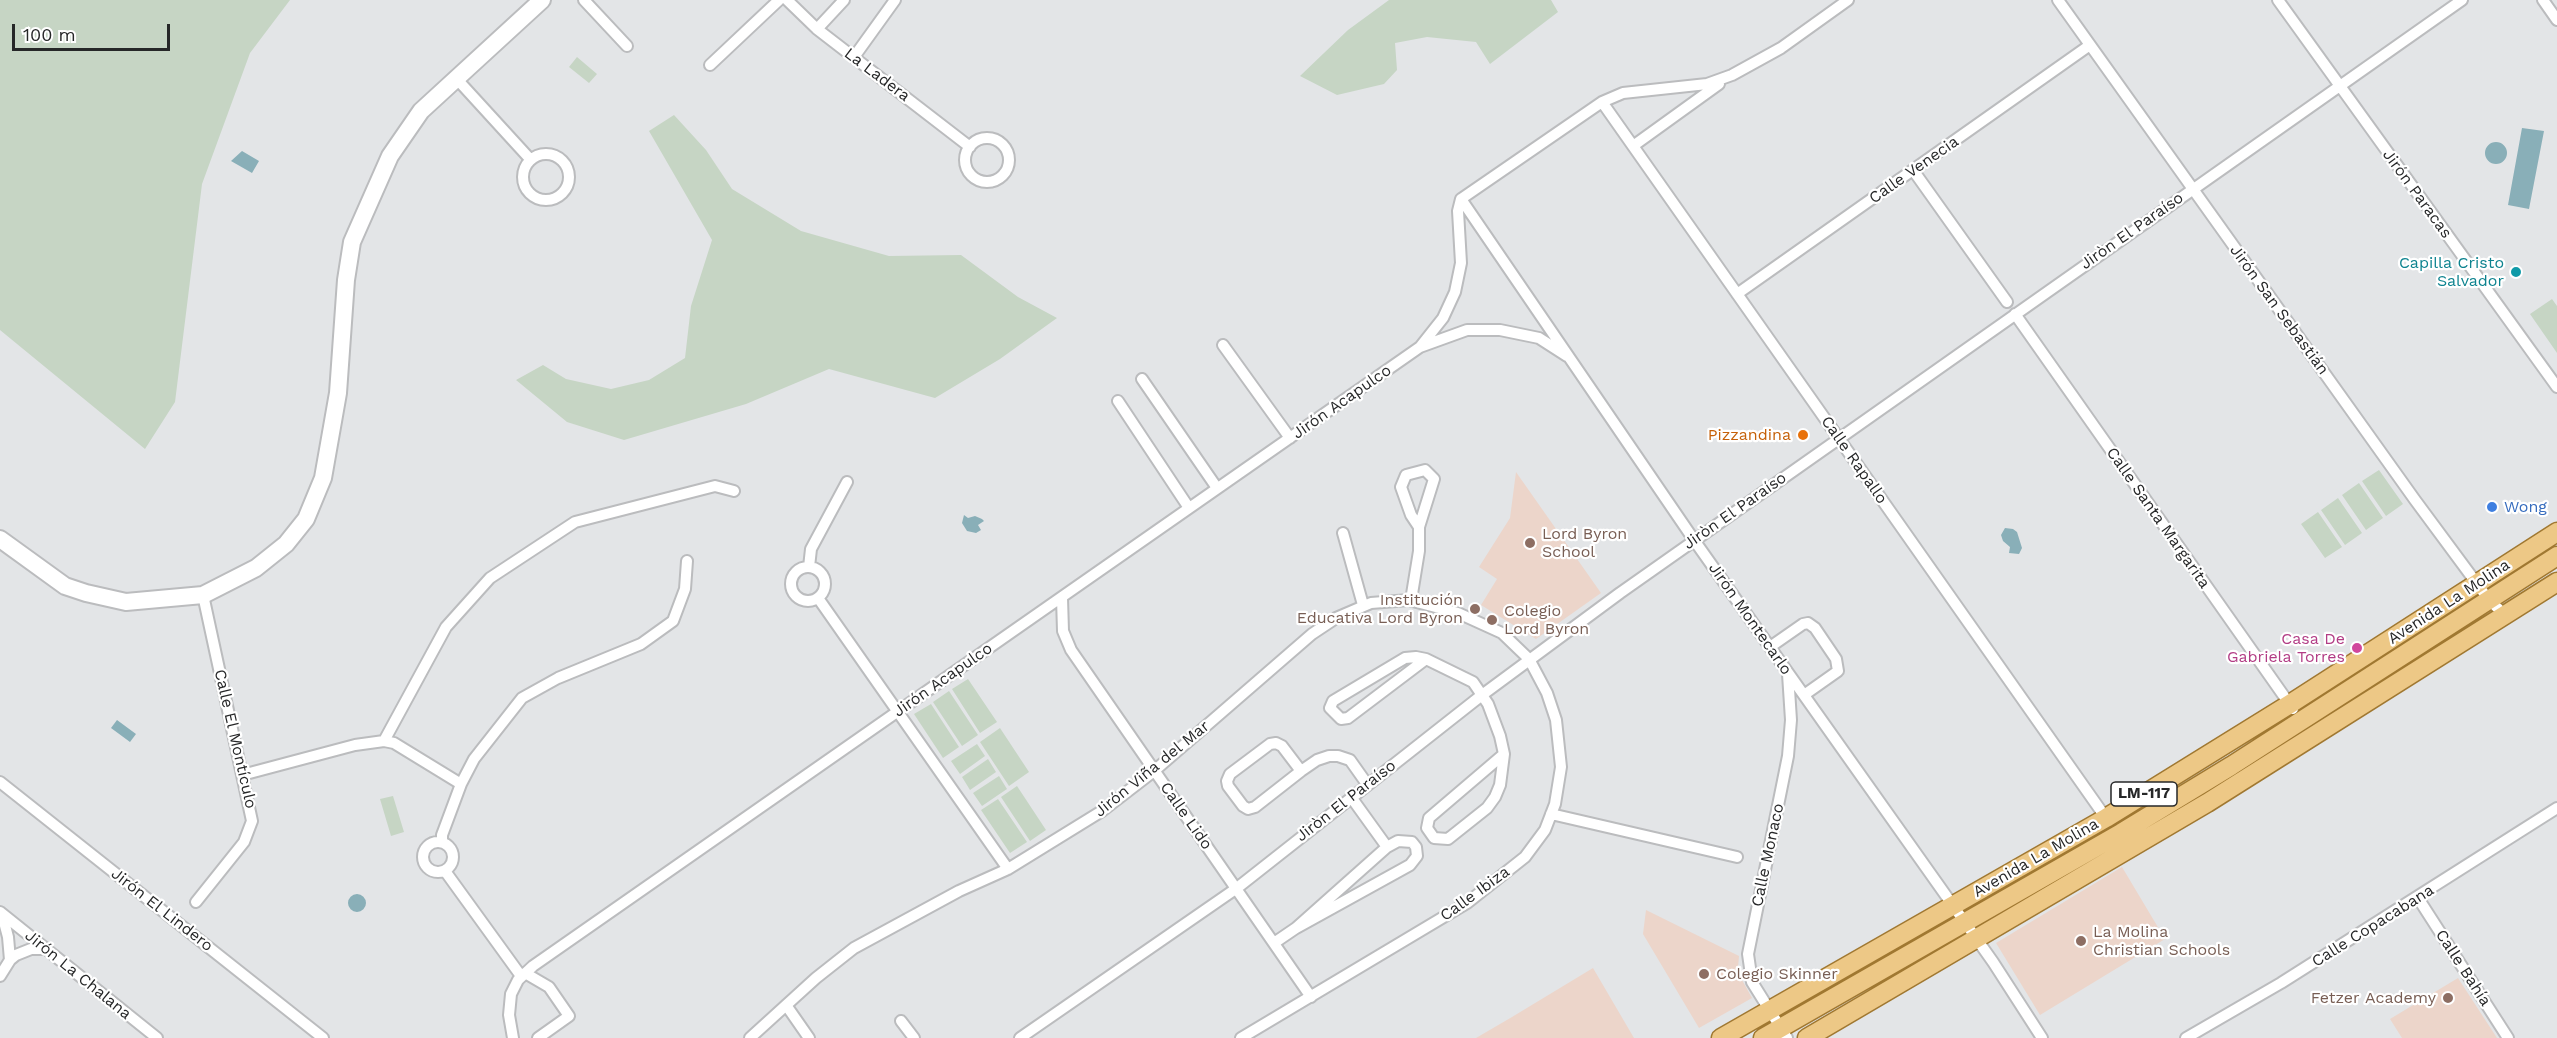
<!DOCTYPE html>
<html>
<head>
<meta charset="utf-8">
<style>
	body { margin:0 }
	#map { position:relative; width:2557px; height:1038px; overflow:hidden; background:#e3e5e7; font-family:"Work Sans",sans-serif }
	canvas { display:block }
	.scale { position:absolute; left:12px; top:24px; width:158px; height:27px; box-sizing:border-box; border:3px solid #262728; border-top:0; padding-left:8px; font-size:18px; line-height:21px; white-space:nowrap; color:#262728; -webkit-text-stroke:4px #fff; paint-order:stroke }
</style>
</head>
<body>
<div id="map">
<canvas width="2557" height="1038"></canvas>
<div class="scale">100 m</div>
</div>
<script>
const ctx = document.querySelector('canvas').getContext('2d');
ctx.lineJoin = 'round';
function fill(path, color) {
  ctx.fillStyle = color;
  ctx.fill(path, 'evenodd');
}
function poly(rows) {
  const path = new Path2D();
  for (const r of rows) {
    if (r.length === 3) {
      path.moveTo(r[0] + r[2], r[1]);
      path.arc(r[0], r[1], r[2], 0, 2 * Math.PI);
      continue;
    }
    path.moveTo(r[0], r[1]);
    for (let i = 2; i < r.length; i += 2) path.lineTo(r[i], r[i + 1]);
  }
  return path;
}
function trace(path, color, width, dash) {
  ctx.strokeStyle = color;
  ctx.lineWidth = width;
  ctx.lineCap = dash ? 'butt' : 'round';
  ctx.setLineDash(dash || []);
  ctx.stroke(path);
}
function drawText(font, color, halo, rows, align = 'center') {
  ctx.font = font + ' "Work Sans",sans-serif';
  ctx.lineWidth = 4.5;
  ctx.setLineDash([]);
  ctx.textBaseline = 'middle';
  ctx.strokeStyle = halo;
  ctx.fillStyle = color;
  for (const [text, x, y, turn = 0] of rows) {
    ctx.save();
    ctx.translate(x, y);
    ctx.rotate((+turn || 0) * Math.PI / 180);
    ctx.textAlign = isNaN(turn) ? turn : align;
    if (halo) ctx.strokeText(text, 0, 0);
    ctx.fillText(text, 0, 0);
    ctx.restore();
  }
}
const education = poly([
	[1516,472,1601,593,1536,639,1481,605,1497,579,1479,567,1510,518],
	[2122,867,2165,939,2040,1015,1996,943],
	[1646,910,1739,956,1738,968,1742,980,1752,998,1699,1028,1643,934],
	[1593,968,1634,1038,1476,1038,1512,1017],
	[2458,978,2497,1038,2402,1038,2390,1019]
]);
const green = poly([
	[0,0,290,0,250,53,202,184,175,402,145,449,0,330],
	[1389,0,1551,0,1558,12,1490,64,1476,42,1427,37,1395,43,1397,70,1384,84,1337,95,1300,76,1348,30],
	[577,57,597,74,589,83,569,67],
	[674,115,706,150,732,189,801,231,889,256,961,255,1018,297,1057,318,1000,359,935,398,829,369,746,404,624,440,567,422,516,380,543,365,566,379,611,389,649,380,685,358,691,306,712,240,649,131],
	[2552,299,2557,306,2557,353,2530,314],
	[2379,470,2403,504,2386,516,2362,481],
	[2359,483,2383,518,2366,530,2342,495],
	[2338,498,2362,533,2345,545,2321,510],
	[2318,512,2342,547,2325,558,2301,524],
	[968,679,997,722,980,733,952,689],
	[949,691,978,735,962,746,933,702],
	[931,704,959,747,943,758,914,714],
	[1000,728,1029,772,1009,786,980,742],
	[977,744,985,756,960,774,951,761],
	[988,759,996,772,970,790,962,777],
	[999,776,1007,789,982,806,973,793],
	[1017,786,1046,830,1030,841,1001,797],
	[393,796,404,832,391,836,380,799],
	[998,799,1027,842,1010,853,981,810]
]);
const water = poly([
	[2522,128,2544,131,2529,209,2508,205],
	[2496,153,11],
	[242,151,259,161,252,173,231,161],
	[964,515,968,518,975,516,982,519,984,521,978,525,981,530,976,533,967,531,962,523],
	[2005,528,2013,529,2017,532,2022,548,2019,554,2009,553,2010,547,2003,541,2001,535],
	[117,720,136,734,130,742,111,728],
	[357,903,9]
]);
const street = poly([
	[584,0,627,46],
	[787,0,817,29,970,147],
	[2058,0,2415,500,2489,600,2505,615],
	[2278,0,2557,387],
	[2543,0,2557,20],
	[817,29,844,0],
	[854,57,895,0],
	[710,65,779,0],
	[455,77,530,159],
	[1602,102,2106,818],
	[987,160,22],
	[1633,146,1719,84],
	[546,177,23],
	[1913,170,2007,302],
	[1461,199,1694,540,1993,962,2042,1038],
	[1737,294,2090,45],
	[2015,314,2293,709],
	[1223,345,1290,438],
	[1420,347,1467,330,1500,330,1539,338,1567,356],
	[1142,379,1217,488],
	[1118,401,1189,508],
	[1343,533,1363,605],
	[809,567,811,549,847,482],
	[808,584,17],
	[818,598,1008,869],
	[1062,598,1063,631,1071,650,1311,997],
	[1409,600,1412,594,1419,551,1419,527,1434,479,1425,470,1406,475,1401,487,1411,515,1419,527],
	[1770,647,1803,624,1808,623,1815,628,1836,659,1838,671,1804,695],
	[1416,657,1426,659,1348,718,1341,719,1330,708,1333,701,1405,658,1416,657],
	[1426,659,1473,682,1488,704,1500,736,1504,754,1500,785,1495,797,1487,808,1448,839,1434,838,1427,828,1429,818,1504,754],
	[384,741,446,627,490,578,575,522,715,486,734,491],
	[1276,743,1282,746,1301,771,1255,807,1248,809,1243,806,1228,786,1227,781,1230,774,1270,744,1276,743],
	[1301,771,1317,760,1329,756,1338,756,1350,760,1367,784],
	[242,775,355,745,384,741,394,743,461,784],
	[0,782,323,1038],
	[1351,797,1387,847],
	[1551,814,1737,857],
	[438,857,15],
	[442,842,442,835,461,784,474,759,522,698,558,678,641,644,673,621,685,589,687,561],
	[445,871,521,976],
	[2418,898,2508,1038],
	[196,902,244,842,252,821,203,595],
	[0,912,157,1038],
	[2,914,8,937,10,960],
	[1274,943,1296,928,1387,847,1398,841,1412,842,1416,847,1417,856,1410,865,1296,928],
	[525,973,549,987,569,1016,538,1038],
	[0,976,10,960,16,955,31,949,47,949],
	[786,1005,809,1038],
	[901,1021,914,1038],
	[513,1038,509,1015,511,994,518,980,533,966,1420,347,1443,318,1455,292,1461,263,1458,211,1461,199,1602,102,1623,93,1707,84,1732,75,1781,48,1848,0],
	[750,1038,816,978,854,948,959,891,1008,869,1102,811,1154,771,1312,634,1336,618,1371,603,1409,600,1458,613,1502,633,1529,659,1547,693,1556,720,1561,767,1555,804,1545,830,1525,857,1467,903,1241,1038],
	[1020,1038,1237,888,1482,695,1620,593,2462,0],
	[1787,1038,1752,982,1748,954,1788,756,1791,720,1788,674],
	[2186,1038,2281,983,2557,808]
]);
const secondary = poly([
	[0,539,65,586,86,593,126,602,203,595,256,568,286,544,306,519,323,478,338,393,346,280,352,242,390,156,421,111,542,0]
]);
const primary = poly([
	[1721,1038,2106,818,2290,704,2557,532],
	[1763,1038,2121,833,2231,766,2557,556],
	[1807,1038,2207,803,2557,582]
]);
const markers = [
	[2516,272,6,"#0f9aa8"],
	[1803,435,6,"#e8710a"],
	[2492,507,6,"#3f7fe0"],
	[1530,543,6,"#8d6e63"],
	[1475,609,6,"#8d6e63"],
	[1492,620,6,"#8d6e63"],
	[2357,648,6,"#d1479c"],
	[2081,941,6,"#8d6e63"],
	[1704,974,6,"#8d6e63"],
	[2448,998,6,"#8d6e63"]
];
const shields = [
	[2144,794,66]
];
const shieldNames = [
	["LM-117",2144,794]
];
const streetNames = [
	["La Ladera",877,75,37],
	["Calle Venecia",1914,170,-35],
	["Jirón Paracas",2417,194,54],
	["Jiròn El Paraíso",2132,231,-35],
	["Jirón San Sebastián",2279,310,54],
	["Jirón Acapulco",1342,402,-35],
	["Calle Rapallo",1854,460,55],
	["Jiròn El Paraíso",1735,511,-35],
	["Calle Santa Margarita",2158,518,55],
	["Avenida La Molina",2449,602,-33],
	["Jirón Montecarlo",1750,619,55],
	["Jirón Acapulco",943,680,-35],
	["Calle El Montículo",235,739,77],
	["Jirón Viña del Mar",1152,769,-39],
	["Jiròn El Paraíso",1346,801,-38],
	["Calle Lido",1186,816,55],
	["Calle Monaco",1768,855,-78],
	["Avenida La Molina",2036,858,-30],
	["Calle Ibiza",1475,894,-36],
	["Jirón El Lindero",162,910,38],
	["Calle Copacabana",2373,926,-32],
	["Calle Bahía",2463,968,57],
	["Jirón La Chalana",78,975,39]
];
const cultureNames = [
	["Capilla Cristo",2504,263],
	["Salvador",2504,281]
];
const foodNames = [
	["Pizzandina",1791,435]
];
const shopNames = [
	["Wong",2504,507]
];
const educationNames = [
	["Lord Byron",1542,534],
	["School",1542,552],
	["Institución",1463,600,"right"],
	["Educativa Lord Byron",1463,618,"right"],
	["Colegio",1504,611],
	["Lord Byron",1504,629],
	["La Molina",2093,932],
	["Christian Schools",2093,950],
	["Colegio Skinner",1716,974],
	["Fetzer Academy",2436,998,"right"]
];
const hotelNames = [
	["Casa De",2345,639],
	["Gabriela Torres",2345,657]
];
fill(education, '#ecd5ca');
fill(green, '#c6d5c4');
fill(water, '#89afb8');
trace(street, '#bbbcbe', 14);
trace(secondary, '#bbbcbe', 20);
trace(primary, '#a07831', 21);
trace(street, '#fff', 10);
trace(secondary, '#fff', 16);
trace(primary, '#edc886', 18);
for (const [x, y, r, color] of markers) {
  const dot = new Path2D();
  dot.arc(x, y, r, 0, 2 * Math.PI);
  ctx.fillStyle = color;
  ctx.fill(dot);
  trace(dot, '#fff', 2);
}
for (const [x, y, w] of shields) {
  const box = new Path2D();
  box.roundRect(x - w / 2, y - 12, w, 24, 4.5);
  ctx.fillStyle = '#fff';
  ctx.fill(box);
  trace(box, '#262728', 1.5);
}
drawText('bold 15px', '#262728', null, shieldNames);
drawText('16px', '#262728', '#fff', streetNames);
drawText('16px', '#0d838f', '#fff', cultureNames, 'right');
drawText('16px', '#c56008', '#fff', foodNames, 'right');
drawText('16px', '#366cbe', '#fff', shopNames, 'left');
drawText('16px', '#785e54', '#fff', educationNames, 'left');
drawText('16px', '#b23c85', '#fff', hotelNames, 'right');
</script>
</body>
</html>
